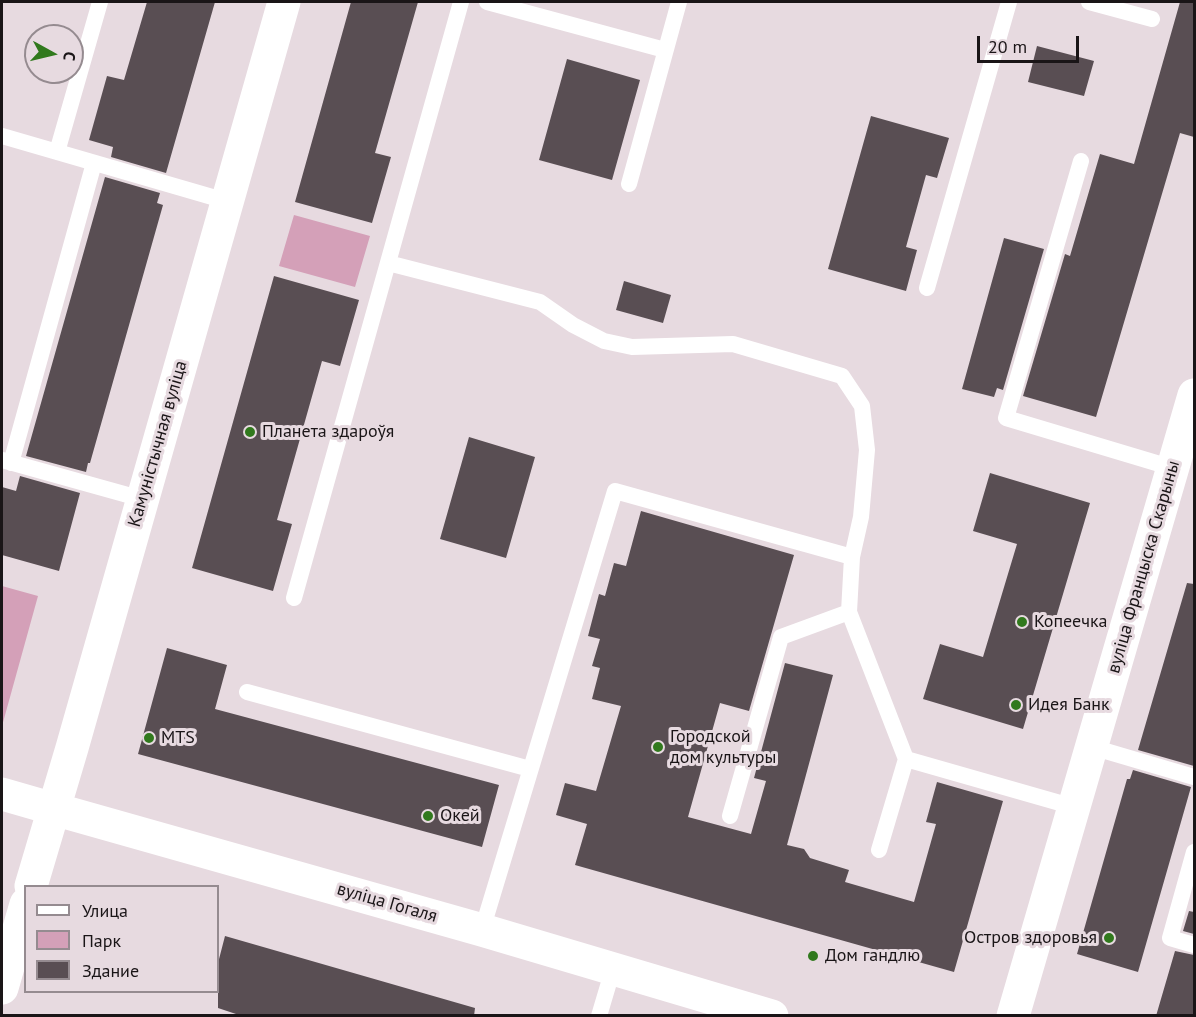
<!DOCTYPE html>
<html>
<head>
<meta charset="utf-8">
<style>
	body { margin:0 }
	#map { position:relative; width:1196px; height:1017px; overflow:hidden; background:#e7dae0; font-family:"PT Sans",sans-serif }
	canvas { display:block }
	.frame { position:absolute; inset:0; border:3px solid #1a1517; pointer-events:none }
	.legend { position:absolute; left:24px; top:885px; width:195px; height:108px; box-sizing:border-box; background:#e7dae0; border:2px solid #958b90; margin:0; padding:8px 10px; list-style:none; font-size:18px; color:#1a1517 }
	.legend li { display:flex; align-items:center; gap:12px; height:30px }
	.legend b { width:30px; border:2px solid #958b90 }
	.north { position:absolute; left:24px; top:24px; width:60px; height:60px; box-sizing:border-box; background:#e7dae0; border:2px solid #958b90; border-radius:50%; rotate:98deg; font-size:16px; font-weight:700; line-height:24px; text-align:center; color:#1a1517 }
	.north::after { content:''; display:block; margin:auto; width:21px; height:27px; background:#31791d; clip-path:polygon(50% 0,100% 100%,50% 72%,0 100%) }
	.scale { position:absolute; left:977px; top:36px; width:102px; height:27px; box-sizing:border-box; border:3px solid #1a1517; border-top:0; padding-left:8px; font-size:18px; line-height:21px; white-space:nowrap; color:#1a1517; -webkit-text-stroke:4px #e7dae0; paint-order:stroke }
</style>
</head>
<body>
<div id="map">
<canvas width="1196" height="1017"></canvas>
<div class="frame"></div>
<ul class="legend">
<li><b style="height:8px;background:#fff"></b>Улица</li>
<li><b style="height:16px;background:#d4a0b8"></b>Парк</li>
<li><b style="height:16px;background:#594e53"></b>Здание</li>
</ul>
<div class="north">С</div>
<div class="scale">20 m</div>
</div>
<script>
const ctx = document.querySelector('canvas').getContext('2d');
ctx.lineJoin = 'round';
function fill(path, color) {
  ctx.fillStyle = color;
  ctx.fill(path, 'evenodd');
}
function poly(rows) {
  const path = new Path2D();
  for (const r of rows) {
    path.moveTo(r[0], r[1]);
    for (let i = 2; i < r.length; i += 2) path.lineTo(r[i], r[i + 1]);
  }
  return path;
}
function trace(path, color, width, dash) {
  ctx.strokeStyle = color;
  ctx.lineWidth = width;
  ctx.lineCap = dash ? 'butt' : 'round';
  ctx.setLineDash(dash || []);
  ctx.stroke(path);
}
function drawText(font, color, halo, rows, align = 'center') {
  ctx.font = font + ' "PT Sans",sans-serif';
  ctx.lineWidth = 6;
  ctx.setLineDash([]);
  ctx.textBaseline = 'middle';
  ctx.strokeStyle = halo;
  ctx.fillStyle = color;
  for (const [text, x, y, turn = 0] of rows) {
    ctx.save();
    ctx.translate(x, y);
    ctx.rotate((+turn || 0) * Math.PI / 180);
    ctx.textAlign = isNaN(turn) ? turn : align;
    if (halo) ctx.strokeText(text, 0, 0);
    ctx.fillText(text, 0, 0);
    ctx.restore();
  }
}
const green = poly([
	[294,215,370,236,355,287,279,266],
	[2,586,38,596,2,726]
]);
const building = poly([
	[147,2,215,2,166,173,111,157,113,147,89,140,107,76,124,80],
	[351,2,418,2,375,153,391,157,372,223,295,202],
	[1180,2,1194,2,1194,137,1180,133,1096,417,1023,396,1065,254,1070,256,1100,154,1134,164],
	[1037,46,1094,61,1084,96,1028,82],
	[567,59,640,80,612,180,539,160],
	[871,116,949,138,937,178,926,175,906,247,917,250,906,291,828,269],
	[105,177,160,193,157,203,163,205,90,463,88,463,86,472,26,456],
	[1004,238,1044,249,1003,390,997,388,994,397,962,389],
	[274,276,359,300,340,366,322,361,277,520,292,524,273,591,192,568],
	[624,281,671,295,663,323,616,310],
	[469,437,535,457,506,558,440,539],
	[990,473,1090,503,1023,729,923,699,940,644,983,657,1017,544,973,531],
	[20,476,80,493,59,571,2,555,2,487,16,491],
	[641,511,794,555,749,711,720,703,688,817,751,834,766,781,754,778,785,663,833,675,787,845,804,849,810,858,849,870,845,882,914,902,936,824,926,822,937,782,1003,801,954,972,575,865,587,824,556,815,565,783,596,791,621,706,592,699,600,668,592,666,600,639,588,636,599,594,605,596,614,563,626,566],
	[1187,583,1194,584,1194,766,1138,750],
	[167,648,227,665,215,709,499,785,482,847,138,754],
	[1133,770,1191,787,1138,972,1077,954,1127,779,1130,779],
	[1189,911,1194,912,1194,934,1183,931],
	[225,936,475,1008,474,1016,242,1016,218,1008,218,963],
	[1175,951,1194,955,1194,1016,1156,1016]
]);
const service = poly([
	[487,2,665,50],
	[1089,2,1152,19],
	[2,136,226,201],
	[57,152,100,2],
	[1081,161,1006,418,1173,468],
	[629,184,679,2],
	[388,263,540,302,573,325,604,341,632,347,733,344,842,376,862,406,867,450,861,517,852,557,849,612,906,759,1074,807],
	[927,288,1009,2],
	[2,460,142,499],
	[11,463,94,163],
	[294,598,461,2],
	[247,692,530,769],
	[1092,747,1194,777],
	[730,816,781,637,849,612],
	[879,850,906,759],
	[1194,852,1170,938,1194,945],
	[482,930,615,491,852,557],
	[599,1016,613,969]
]);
const tertiary = poly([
	[2,794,54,809],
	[1013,1016,1194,395]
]);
const secondary = poly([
	[54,809,482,930,772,1016],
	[31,886,72,748,284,2],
	[2,988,26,904]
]);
const markers = [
	[250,432,6,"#31791d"],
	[1022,622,6,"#31791d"],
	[1016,705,6,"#31791d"],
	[149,738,6,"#31791d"],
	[658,747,6,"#31791d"],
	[428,816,6,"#31791d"],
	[1109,938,6,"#31791d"],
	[813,956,6,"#31791d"]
];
const poiNames = [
	["Планета здароўя",262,432],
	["Копеечка",1034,622],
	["Идея Банк",1028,705],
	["Городской",670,737],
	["дом культуры",670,758],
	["MTS",161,738],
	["Окей",440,816],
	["Остров здоровья",1097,938,"right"],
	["Дом гандлю",825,956]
];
const streetNames = [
	["Камуністычная вуліца",158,444,-74],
	["вуліца Францыска Скарыны",1144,567,-74],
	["вуліца Гогаля",387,903,16]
];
fill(green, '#d4a0b8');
fill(building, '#594e53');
trace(service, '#fff', 16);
trace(tertiary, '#fff', 33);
trace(secondary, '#fff', 33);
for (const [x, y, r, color] of markers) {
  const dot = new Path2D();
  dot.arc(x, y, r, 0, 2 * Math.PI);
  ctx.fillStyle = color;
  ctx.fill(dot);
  trace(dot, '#e7dae0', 2);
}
drawText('18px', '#1a1517', '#e7dae0', poiNames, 'left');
drawText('18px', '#1a1517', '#e7dae0', streetNames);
</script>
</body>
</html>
